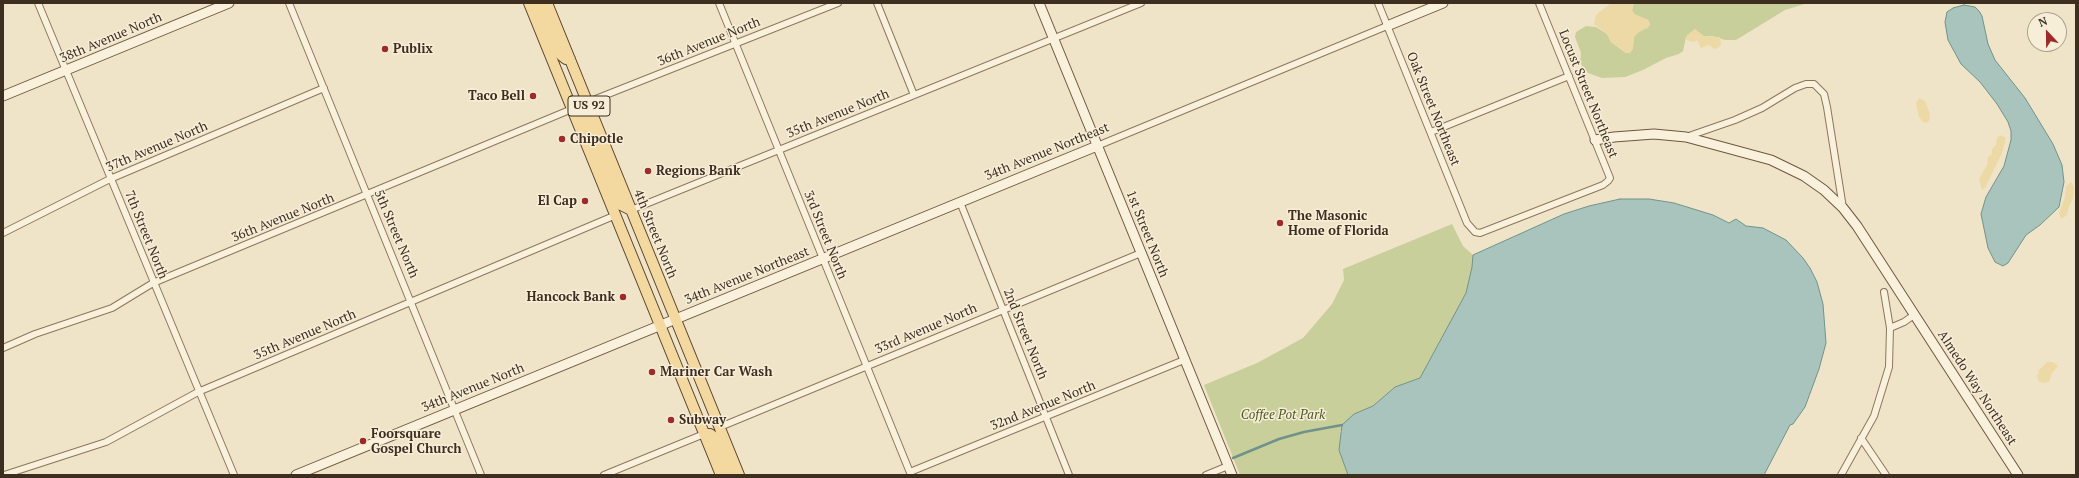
<!DOCTYPE html>
<html>
<head>
<meta charset="utf-8">
<style>
	body { margin:0 }
	#map { position:relative; width:2079px; height:478px; overflow:hidden; background:#f0e4c8; font-family:"PT Serif",serif }
	canvas { display:block }
	.frame { position:absolute; inset:0; border:4px solid #3d2e20; pointer-events:none }
	.north { position:absolute; left:2027px; top:12px; width:40px; height:40px; box-sizing:border-box; background:#f7eed8; border:1px solid #ada18e; border-radius:50%; rotate:338deg; font-size:11px; font-weight:700; line-height:16px; text-align:center; color:#3d2e20 }
	.north::after { content:''; display:block; margin:auto; width:14px; height:18px; background:#9e2a2b; clip-path:polygon(50% 0,100% 100%,50% 72%,0 100%) }
</style>
</head>
<body>
<div id="map">
<canvas width="2079" height="478"></canvas>
<div class="frame"></div>
<div class="north">N</div>
</div>
<script>
const ctx = document.querySelector('canvas').getContext('2d');
ctx.lineJoin = 'round';
function fill(path, color) {
  ctx.fillStyle = color;
  ctx.fill(path, 'evenodd');
}
function poly(rows) {
  const path = new Path2D();
  for (const r of rows) {
    path.moveTo(r[0], r[1]);
    for (let i = 2; i < r.length; i += 2) path.lineTo(r[i], r[i + 1]);
  }
  return path;
}
function trace(path, color, width, dash) {
  ctx.strokeStyle = color;
  ctx.lineWidth = width;
  ctx.lineCap = dash ? 'butt' : 'round';
  ctx.setLineDash(dash || []);
  ctx.stroke(path);
}
function drawText(font, color, halo, rows, align = 'center') {
  ctx.font = font + ' "PT Serif",serif';
  ctx.lineWidth = 3;
  ctx.setLineDash([]);
  ctx.textBaseline = 'middle';
  ctx.strokeStyle = halo;
  ctx.fillStyle = color;
  for (const [text, x, y, turn = 0] of rows) {
    ctx.save();
    ctx.translate(x, y);
    ctx.rotate((+turn || 0) * Math.PI / 180);
    ctx.textAlign = isNaN(turn) ? turn : align;
    if (halo) ctx.strokeText(text, 0, 0);
    ctx.fillText(text, 0, 0);
    ctx.restore();
  }
}
const green = poly([
	[1634,3,1808,3,1785,10,1736,40,1725,40,1712,36,1686,37,1683,51,1679,54,1666,58,1643,70,1625,77,1602,78,1588,73,1580,63,1581,53,1575,37,1576,32,1586,26,1596,27,1607,34,1611,42,1626,53,1633,46,1634,37,1636,34,1650,25,1648,20,1634,14,1632,10],
	[1452,224,1463,246,1473,255,1472,267,1466,293,1420,378,1395,387,1373,406,1354,414,1340,431,1342,437,1339,450,1348,475,1240,475,1204,385,1257,363,1303,338,1332,304,1344,280,1343,269]
]);
const sand = poly([
	[1611,3,1634,3,1632,10,1634,14,1648,20,1650,23,1648,28,1640,31,1634,37,1633,49,1630,53,1626,53,1611,42,1607,34,1594,24,1596,15],
	[1695,29,1704,36,1720,37,1721,45,1718,48,1714,49,1709,45,1701,48,1697,40,1694,42,1689,41,1686,39,1687,35],
	[1919,98,1925,101,1930,114,1929,121,1926,123,1923,122,1919,117,1916,103],
	[2000,135,2006,138,2002,153,1985,188,1982,190,1979,179,1987,165,1988,157,1992,154,1992,149,1996,145,1997,138],
	[2071,182,2074,187,2073,199,2069,206,2067,215,2061,219,2059,213,2065,197,2066,186],
	[2047,362,2053,362,2058,366,2052,373,2049,382,2042,383,2038,380,2037,375,2039,373,2038,371]
]);
const water = poly([
	[1964,5,1975,7,1979,11,1982,16,1988,44,1995,60,2025,98,2053,144,2062,165,2064,182,2059,207,2040,225,2026,235,2008,263,2003,266,1995,262,1988,248,1981,214,1986,197,2004,166,2011,140,2011,131,2008,122,1997,104,1980,82,1961,64,1948,40,1945,22,1947,12,1953,8,1964,5],
	[1620,199,1649,199,1674,203,1713,215,1729,223,1736,219,1746,226,1763,228,1786,240,1803,258,1810,268,1817,282,1823,304,1826,343,1819,369,1805,407,1793,424,1790,425,1764,475,1348,475,1339,450,1342,425,1354,414,1373,406,1395,387,1420,378,1466,293,1472,267,1473,255,1564,214,1589,206,1620,199]
]);
const stream = poly([
	[1233,458,1279,439,1304,432,1342,425]
]);
const street = poly([
	[38,3,234,475],
	[289,3,481,475],
	[719,3,911,475],
	[877,3,914,95],
	[1378,3,1467,223,1475,232,1480,233,1603,185,1608,181,1610,178,1539,3],
	[588,102,838,3],
	[1431,132,1569,76],
	[1686,137,1735,120,1762,108,1795,88,1806,84,1814,84,1824,94,1827,107,1843,208],
	[1097,146,1387,26],
	[960,202,1069,475],
	[631,210,1141,3],
	[3,233,110,179,324,88],
	[1890,328,1904,322,1914,315],
	[3,348,35,334,112,308,153,283,572,109],
	[720,427,1141,253],
	[1861,438,1886,475],
	[910,472,1184,360],
	[4,475,106,442,198,392,616,215],
	[604,475,704,434],
	[1206,475,1228,466],
	[1841,475,1874,416,1889,367,1890,328,1884,292]
]);
const secondary = poly([
	[1039,3,1232,475],
	[1387,26,1443,3],
	[3,96,229,3],
	[1595,140,1614,137,1654,134,1686,137,1771,160,1804,176,1824,190,1843,208,1857,226,2018,475],
	[296,475,1097,146]
]);
const primary = poly([
	[529,3,721,475],
	[535,3,540,6,561,55,566,59,570,59],
	[547,3,739,475],
	[573,109,581,113,587,124,621,205,631,210],
	[704,434,710,434,714,437,728,470,736,475]
]);
const markers = [
	[385,49,4,"#9e2a2b"],
	[533,96,4,"#9e2a2b"],
	[562,139,4,"#9e2a2b"],
	[648,171,4,"#9e2a2b"],
	[585,201,4,"#9e2a2b"],
	[1280,223,4,"#9e2a2b"],
	[623,297,4,"#9e2a2b"],
	[652,372,4,"#9e2a2b"],
	[671,420,4,"#9e2a2b"],
	[363,441,4,"#9e2a2b"]
];
const shields = [
	[589,106,42]
];
const shieldNames = [
	["US 92",589,106]
];
const streetNames = [
	["38th Avenue North",111,38,-23],
	["36th Avenue North",709,42,-22],
	["Locust Street Northeast",1588,94,68],
	["Oak Street Northeast",1433,109,68],
	["35th Avenue North",838,114,-22],
	["37th Avenue North",157,147,-23],
	["34th Avenue Northeast",1047,152,-22],
	["36th Avenue North",283,218,-22],
	["5th Street North",396,234,67],
	["4th Street North",655,234,68],
	["1st Street North",1147,234,68],
	["7th Street North",146,235,68],
	["3rd Street North",825,235,68],
	["34th Avenue Northeast",747,276,-22],
	["33rd Avenue North",926,329,-23],
	["2nd Street North",1025,334,68],
	["35th Avenue North",305,335,-23],
	["34th Avenue North",473,388,-22],
	["Almedo Way Northeast",1977,388,57],
	["32nd Avenue North",1043,406,-22]
];
const poiNames = [
	["Publix",393,49],
	["Taco Bell",525,96,"right"],
	["Chipotle",570,139],
	["Regions Bank",656,171],
	["El Cap",577,201,"right"],
	["The Masonic",1288,216],
	["Home of Florida",1288,231],
	["Hancock Bank",615,297,"right"],
	["Mariner Car Wash",660,372],
	["Subway",679,420],
	["Foorsquare",371,434],
	["Gospel Church",371,449]
];
const parkNames = [
	["Coffee Pot Park",1283,415]
];
fill(green, '#c9cf9b');
fill(sand, '#ecd9a5');
fill(water, '#a9c4bc');
trace(water, '#6f938a', 1);
trace(stream, '#6f938a', 2.5);
trace(street, '#8d765c', 8);
trace(secondary, '#6f573f', 11);
trace(primary, '#5b4430', 12);
trace(street, '#faf1dc', 6);
trace(secondary, '#faf1dc', 9);
trace(primary, '#f3d9a0', 10);
for (const [x, y, r, color] of markers) {
  const dot = new Path2D();
  dot.arc(x, y, r, 0, 2 * Math.PI);
  ctx.fillStyle = color;
  ctx.fill(dot);
  trace(dot, '#f7eed8', 1.5);
}
for (const [x, y, w] of shields) {
  const box = new Path2D();
  box.roundRect(x - w / 2, y - 10, w, 20, 3);
  ctx.fillStyle = '#f7eed8';
  ctx.fill(box);
  trace(box, '#3d2e20', 1);
}
drawText('bold 12px', '#3d2e20', null, shieldNames);
drawText('13px', '#3d2e20', '#f7eed8', streetNames);
drawText('bold 13px', '#3d2e20', '#f7eed8', poiNames, 'left');
drawText('italic 13px', '#4d5a26', '#f7eed8', parkNames);
</script>
</body>
</html>
